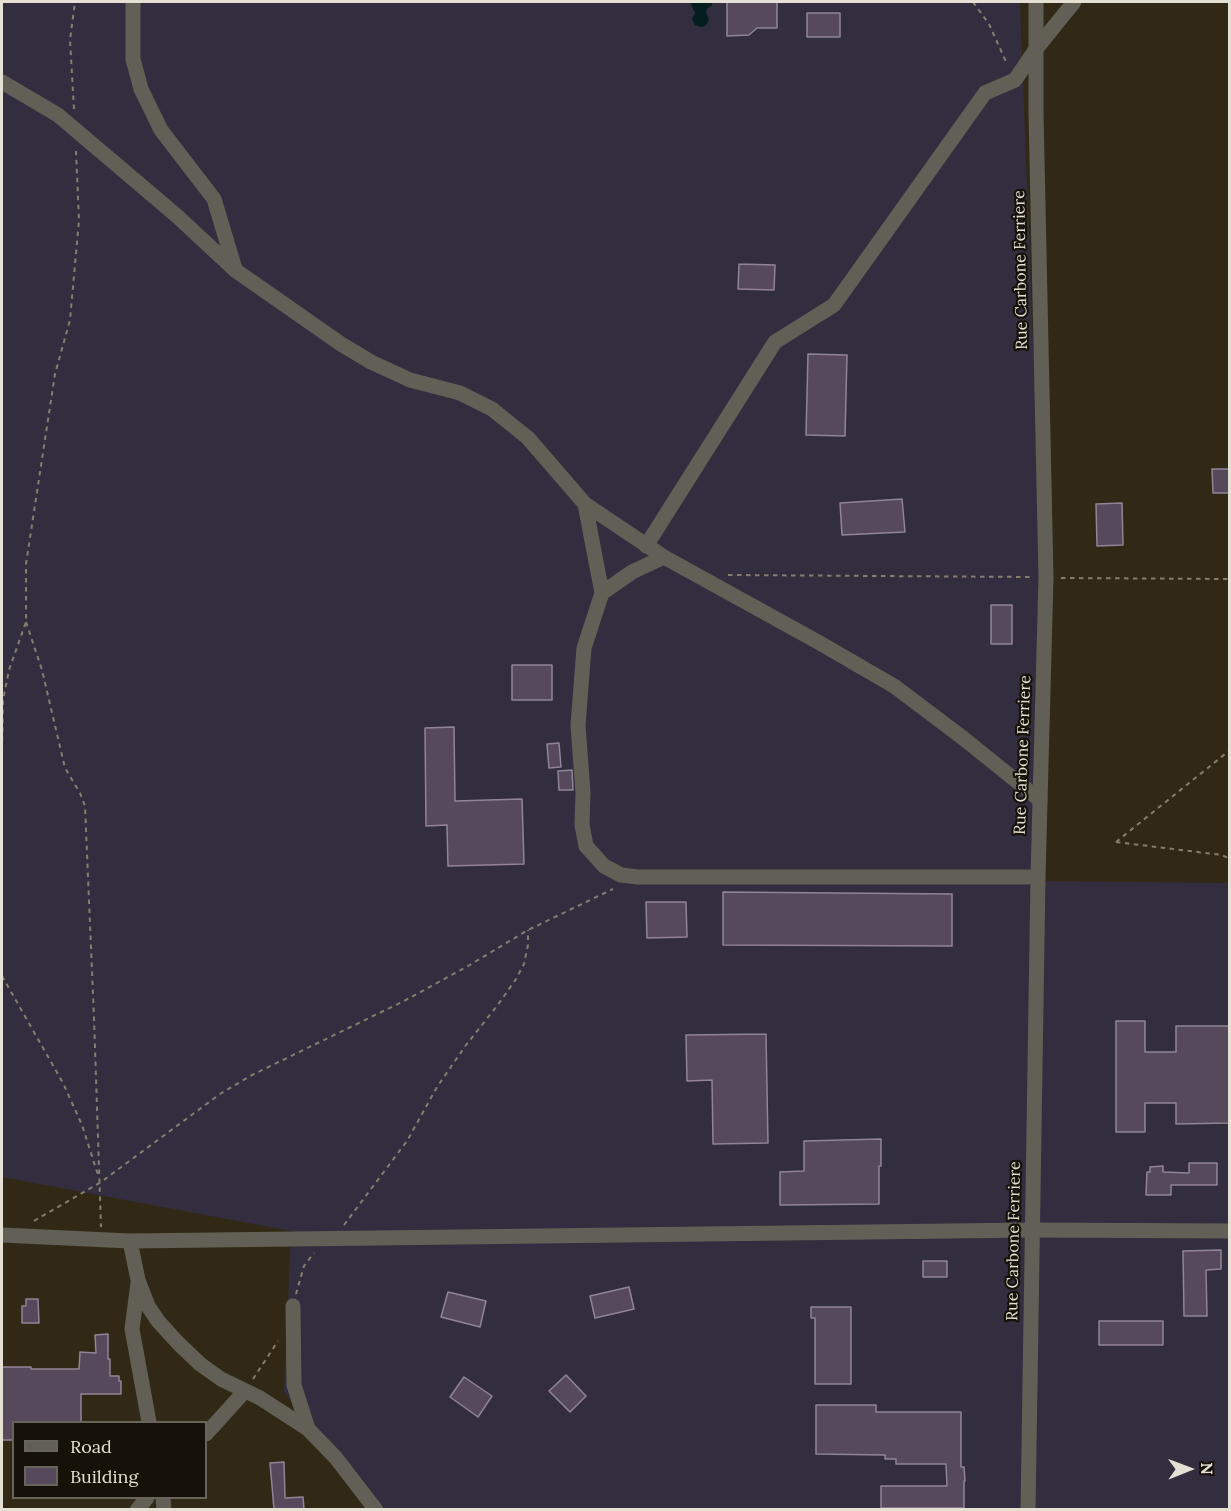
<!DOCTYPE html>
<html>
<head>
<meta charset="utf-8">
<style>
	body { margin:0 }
	#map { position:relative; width:1231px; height:1511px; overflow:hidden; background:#312915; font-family:Lora,serif }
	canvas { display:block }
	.frame { position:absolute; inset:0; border:3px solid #e5e0d4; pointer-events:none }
	.legend { position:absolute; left:12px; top:1421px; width:195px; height:78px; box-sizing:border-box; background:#16120a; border:2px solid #69645b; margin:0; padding:8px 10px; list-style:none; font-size:18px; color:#e5e0d4 }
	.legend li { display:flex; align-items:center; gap:12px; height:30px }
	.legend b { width:30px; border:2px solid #69645b }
	.north { position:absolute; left:1159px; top:1439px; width:60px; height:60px; -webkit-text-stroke:4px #16120a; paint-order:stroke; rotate:89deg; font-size:16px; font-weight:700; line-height:24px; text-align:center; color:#e5e0d4 }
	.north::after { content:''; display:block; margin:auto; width:21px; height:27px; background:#e5e0d4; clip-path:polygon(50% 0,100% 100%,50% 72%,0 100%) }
</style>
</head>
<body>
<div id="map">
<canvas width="1231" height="1511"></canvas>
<div class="frame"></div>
<ul class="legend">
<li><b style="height:8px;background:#626056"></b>Road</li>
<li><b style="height:16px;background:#56495b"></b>Building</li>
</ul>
<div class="north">N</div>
</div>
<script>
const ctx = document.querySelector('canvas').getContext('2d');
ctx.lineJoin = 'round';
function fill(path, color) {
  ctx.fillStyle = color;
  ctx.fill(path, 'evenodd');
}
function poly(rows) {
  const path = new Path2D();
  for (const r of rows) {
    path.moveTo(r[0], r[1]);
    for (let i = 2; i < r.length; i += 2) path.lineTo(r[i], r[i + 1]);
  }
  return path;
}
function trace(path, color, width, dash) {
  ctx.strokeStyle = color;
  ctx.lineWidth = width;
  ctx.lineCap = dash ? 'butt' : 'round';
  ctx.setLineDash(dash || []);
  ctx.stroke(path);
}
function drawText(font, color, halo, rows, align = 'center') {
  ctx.font = font + ' Lora,serif';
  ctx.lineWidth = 4.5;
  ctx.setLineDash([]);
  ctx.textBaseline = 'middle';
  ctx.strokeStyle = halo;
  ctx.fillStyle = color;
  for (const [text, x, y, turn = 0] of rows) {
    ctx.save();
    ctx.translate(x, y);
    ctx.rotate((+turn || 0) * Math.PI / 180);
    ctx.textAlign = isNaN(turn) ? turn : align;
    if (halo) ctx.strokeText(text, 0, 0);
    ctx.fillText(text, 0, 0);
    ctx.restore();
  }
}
const industrial = poly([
	[2,2,1020,2,1046,685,1041,881,1229,883,1229,1509,377,1509,284,1392,291,1231,2,1177]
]);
const water = poly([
	[690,2,712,2,712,5,707,9,706,12,709,20,705,26,701,27,695,25,692,19,695,13]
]);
const building = poly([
	[727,2,777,2,777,28,757,28,749,35,727,36,727,2],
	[807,13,840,13,840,37,807,37,807,13],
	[739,264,775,265,774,290,738,289,739,264],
	[808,354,847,355,845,436,806,435,808,354],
	[1212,469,1230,469,1230,493,1213,493,1212,469],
	[902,499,905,532,842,535,840,503,902,499],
	[1122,503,1123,545,1097,546,1096,504,1122,503],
	[991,605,1012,605,1012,644,991,644,991,605],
	[512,665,552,665,552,700,512,700,512,665],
	[454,727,455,801,522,799,524,864,448,866,447,825,426,826,425,728,454,727],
	[559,743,561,767,549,768,547,744,559,743],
	[572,770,573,790,559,790,558,771,572,770],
	[723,892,952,894,952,946,723,945,723,892],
	[646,902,686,902,687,937,647,938,646,902],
	[1116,1021,1145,1021,1145,1052,1176,1052,1176,1026,1230,1026,1230,1123,1176,1124,1176,1103,1145,1103,1145,1132,1116,1132,1116,1021],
	[766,1034,768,1143,713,1144,712,1080,687,1081,686,1035,766,1034],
	[881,1139,881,1166,879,1166,879,1204,780,1205,780,1172,804,1171,804,1141,881,1139],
	[1189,1163,1217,1163,1217,1185,1171,1185,1171,1195,1146,1195,1147,1172,1150,1172,1150,1167,1163,1166,1163,1172,1189,1173,1189,1163],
	[1221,1250,1221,1269,1206,1270,1207,1316,1184,1316,1183,1251,1221,1250],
	[923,1261,947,1261,947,1277,923,1277,923,1261],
	[629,1287,634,1309,595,1318,590,1296,629,1287],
	[448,1292,486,1301,480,1327,441,1317,448,1292],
	[26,1299,38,1299,39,1323,22,1323,22,1306,26,1306,26,1299],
	[811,1307,851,1307,851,1384,815,1384,815,1318,811,1318,811,1307],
	[1099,1321,1163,1321,1163,1345,1099,1345,1099,1321],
	[108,1334,108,1359,110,1359,110,1376,119,1376,119,1381,121,1381,121,1394,81,1394,81,1422,14,1422,14,1440,2,1440,2,1367,31,1367,31,1369,79,1369,80,1352,96,1353,95,1335,108,1334],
	[566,1375,586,1396,570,1412,549,1391,566,1375],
	[464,1377,492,1396,478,1417,450,1397,464,1377],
	[816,1405,876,1405,876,1412,961,1412,961,1467,964,1467,965,1481,964,1481,964,1508,881,1508,881,1486,947,1486,946,1464,896,1464,896,1459,885,1459,885,1455,816,1454,816,1405],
	[284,1462,285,1498,303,1497,304,1509,274,1509,270,1463,284,1462]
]);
const path = poly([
	[973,2,989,24,1007,64],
	[74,109,70,40,75,2],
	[728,575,1032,577],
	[1061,578,1230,579],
	[26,622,42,670,65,768,80,793,85,806,94,1018,101,1227],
	[2,750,3,700,9,670,26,622,26,564,55,374,70,320,79,220,76,151],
	[1116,842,1230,750],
	[1116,842,1222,855,1230,859],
	[2,976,63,1083,82,1125,99,1178],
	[34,1221,101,1182,220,1094,252,1075,404,1001,468,966,528,930,613,889],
	[344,1225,407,1141,437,1087,466,1045,497,1006,516,979,524,964,528,945,528,930],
	[296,1294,304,1266,314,1253],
	[253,1379,278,1341]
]);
const minor = poly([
	[133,2,133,59,141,89,161,130,214,199,235,269],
	[2,82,58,115,177,216,235,270,341,344,371,362,410,380,460,393,492,409,528,438,585,504,664,557,818,642,894,686,963,738,1040,800],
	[585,504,602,593,584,648,578,725,583,793,582,825,586,846,604,866,621,875,638,877,1038,877],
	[646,546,775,342,834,305,985,93,1015,80,1036,49,1074,2],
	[602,593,632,572,664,557],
	[2,1235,130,1241,1032,1230,1230,1231],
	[130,1241,138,1280,148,1306,158,1321,178,1343,200,1364,221,1379,260,1398,308,1429,336,1458,376,1510],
	[138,1283,132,1329,149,1422],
	[293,1306,294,1385,308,1429],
	[206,1434,245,1391],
	[163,1498,164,1510],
	[137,1510,147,1498]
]);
const tertiary = poly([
	[1028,1510,1038,877,1046,577,1036,113,1036,2]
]);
const streetNames = [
	["Rue Carbone Ferriere",1021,270,-91],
	["Rue Carbone Ferriere",1023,755,-88],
	["Rue Carbone Ferriere",1014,1241,-89]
];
fill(industrial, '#332e3f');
fill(water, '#041d1f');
fill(building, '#56495b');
trace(building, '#928498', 1.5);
trace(path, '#857e6e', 2, [4.5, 4.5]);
trace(minor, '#626056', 15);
trace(tertiary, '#626056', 15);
drawText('16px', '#e5e0d4', '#16120a', streetNames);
</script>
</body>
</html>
